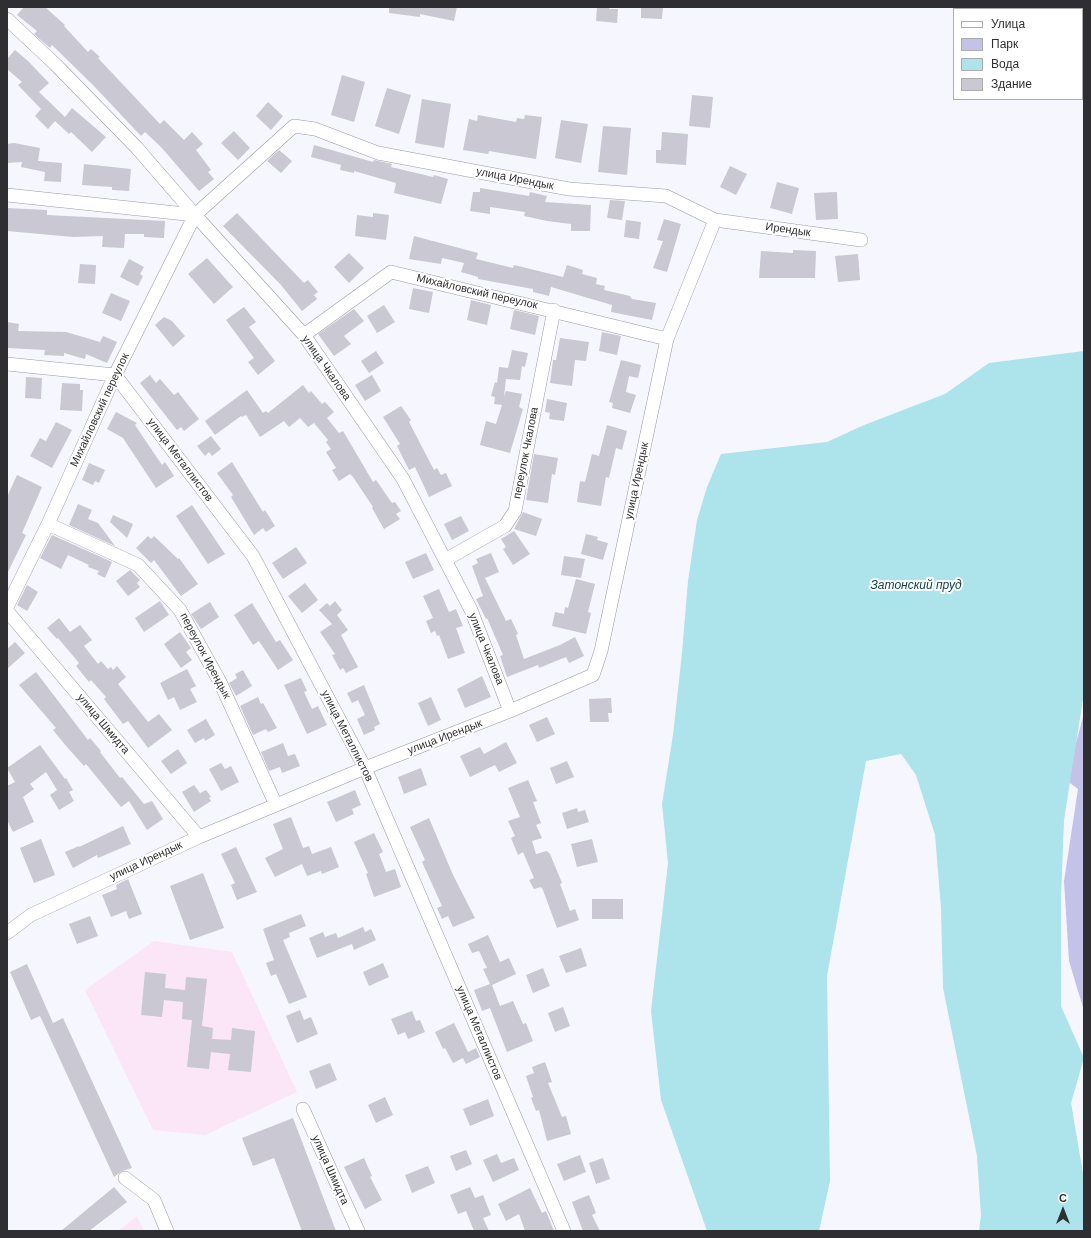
<!DOCTYPE html>
<html>
<head>
<meta charset="utf-8">
<style>
	body { margin:0 }
	#map { position:relative; width:1091px; height:1238px; overflow:hidden; background:#f6f6ff; font-family:Arial,sans-serif }
	canvas { display:block }
	.frame { position:absolute; inset:0; border:8px solid #2f2f33; pointer-events:none }
	.legend { position:absolute; left:953px; top:8px; width:130px; height:92px; box-sizing:border-box; background:#fff; border:1px solid #acacad; margin:0; padding:5px 7px; list-style:none; font-size:12px; color:#2f2f33 }
	.legend li { display:flex; align-items:center; gap:8px; height:20px }
	.legend b { width:20px; border:1px solid #acacad }
	.north { position:absolute; left:1043px; top:1190px; width:40px; height:40px; -webkit-text-stroke:3px #fff; paint-order:stroke; rotate:0deg; font-size:11px; font-weight:700; line-height:16px; text-align:center; color:#2f2f33 }
	.north::after { content:''; display:block; margin:auto; width:14px; height:18px; background:#2f2f33; clip-path:polygon(50% 0,100% 100%,50% 72%,0 100%) }
</style>
</head>
<body>
<div id="map">
<canvas width="1091" height="1238"></canvas>
<div class="frame"></div>
<ul class="legend">
<li><b style="height:5px;background:#fff"></b>Улица</li>
<li><b style="height:11px;background:#c4c2e9"></b>Парк</li>
<li><b style="height:11px;background:#ade3eb"></b>Вода</li>
<li><b style="height:11px;background:#c9c8d3"></b>Здание</li>
</ul>
<div class="north">С</div>
</div>
<script>
const ctx = document.querySelector('canvas').getContext('2d');
ctx.lineJoin = 'round';
function fill(path, color) {
  ctx.fillStyle = color;
  ctx.fill(path, 'evenodd');
}
function poly(rows) {
  const path = new Path2D();
  for (const r of rows) {
    path.moveTo(r[0], r[1]);
    for (let i = 2; i < r.length; i += 2) path.lineTo(r[i], r[i + 1]);
  }
  return path;
}
function trace(path, color, width, dash) {
  ctx.strokeStyle = color;
  ctx.lineWidth = width;
  ctx.lineCap = dash ? 'butt' : 'round';
  ctx.setLineDash(dash || []);
  ctx.stroke(path);
}
function drawText(font, color, halo, rows, align = 'center') {
  ctx.font = font + ' Arial,sans-serif';
  ctx.lineWidth = 4;
  ctx.setLineDash([]);
  ctx.textBaseline = 'middle';
  ctx.strokeStyle = halo;
  ctx.fillStyle = color;
  for (const [text, x, y, turn = 0] of rows) {
    ctx.save();
    ctx.translate(x, y);
    ctx.rotate((+turn || 0) * Math.PI / 180);
    ctx.textAlign = isNaN(turn) ? turn : align;
    if (halo) ctx.strokeText(text, 0, 0);
    ctx.fillText(text, 0, 0);
    ctx.restore();
  }
}
const education = poly([
	[154,941,232,952,297,1092,205,1135,153,1130,85,990],
	[137,1216,144,1231,118,1231]
]);
const green = poly([
	[1084,713,1084,1011,1069,961,1064,881,1078,789,1066,780]
]);
const water = poly([
	[1084,351,1084,693,1064,820,1061,899,1061,1006,1084,1058,1071,1103,1084,1179,1084,1231,979,1231,981,1215,977,1156,943,988,941,908,935,835,916,775,901,754,866,761,827,976,830,1181,819,1231,707,1231,661,1100,651,1011,668,863,662,804,673,735,682,653,688,581,697,520,707,487,721,454,827,442,864,425,945,394,989,363]
]);
const building = poly([
	[24,7,45,7,65,25,64,26,88,52,91,49,100,57,98,58,160,124,164,120,184,140,192,132,203,144,196,150,211,170,208,172,214,179,199,191,161,147,145,132,141,136,93,85,52,45,50,48,34,34,37,31,17,15],
	[389,7,457,7,454,21,420,14,420,17,389,13],
	[597,7,609,7,609,9,618,9,617,23,596,21],
	[641,7,663,7,662,19,641,18],
	[15,50,28,61,49,83,39,92,65,117,72,108,106,137,92,152,71,132,69,134,55,121,48,129,35,116,41,109,18,85,22,82,7,69,7,59],
	[342,75,365,82,354,122,331,115],
	[387,88,411,95,399,134,375,126],
	[692,95,713,97,710,128,689,126],
	[422,99,451,104,444,148,415,143],
	[268,102,283,116,271,130,256,116],
	[478,115,516,122,517,118,524,119,525,115,542,117,536,159,489,151,488,154,463,150,469,119,477,121],
	[561,120,588,124,581,163,555,158],
	[603,126,631,128,627,175,598,172],
	[234,131,250,148,238,160,221,143],
	[662,132,688,134,686,165,656,163,656,150,661,150],
	[14,143,40,148,38,161,62,163,61,182,44,181,45,172,21,167,22,162,7,163,7,144],
	[314,145,373,162,374,160,392,164,391,167,433,177,434,175,448,179,441,204,394,193,396,183,354,171,354,173,340,170,341,165,311,157],
	[279,150,292,161,281,173,267,161],
	[84,164,131,169,129,191,112,190,112,187,82,185],
	[730,166,747,174,736,195,720,187],
	[777,182,799,188,792,214,770,208],
	[480,188,529,196,530,192,547,196,545,202,591,205,590,231,571,231,571,224,547,221,524,216,525,212,490,207,490,214,470,211,473,192,480,192],
	[837,192,838,219,816,220,814,193],
	[610,200,625,201,622,220,607,218],
	[7,208,47,210,47,215,165,221,164,238,144,237,144,234,125,234,124,248,102,247,103,236,73,237,7,231],
	[237,213,304,283,308,280,318,292,314,295,317,299,302,311,281,285,223,226],
	[373,213,389,215,386,240,355,236,357,215,373,217],
	[664,219,681,224,667,272,653,268,663,241,657,240],
	[626,220,641,222,639,239,624,237],
	[414,236,478,253,476,259,513,268,514,265,563,277,567,265,583,270,582,274,597,278,596,284,605,286,604,290,630,296,632,299,656,303,652,320,611,312,612,305,551,287,549,296,533,292,533,289,478,279,478,277,461,272,464,263,442,258,441,264,409,259],
	[793,250,816,251,815,278,759,278,761,251,793,253],
	[349,253,364,268,349,283,334,267],
	[858,254,860,280,838,282,835,256],
	[207,258,233,287,214,304,188,274],
	[129,259,144,267,140,274,143,276,138,286,120,277],
	[80,264,96,265,95,284,78,283],
	[413,288,433,292,429,313,409,309],
	[111,293,130,301,121,321,102,313],
	[471,300,491,305,487,325,467,320],
	[384,305,395,322,377,333,367,316],
	[244,307,256,322,249,327,275,361,258,375,248,362,254,358,226,320],
	[354,309,364,321,344,336,351,344,334,356,318,334],
	[514,310,539,316,535,335,510,329],
	[164,317,172,321,185,336,173,347,155,325],
	[7,322,19,324,18,331,66,332,90,339,89,341,90,339,100,342,103,336,117,342,107,363,86,354,85,359,64,353,64,356,44,355,45,350,7,348],
	[602,332,621,336,617,355,599,351],
	[560,338,589,342,586,361,575,360,572,386,550,383,553,360,556,360],
	[512,350,528,353,525,367,522,366,520,380,506,379,504,397,506,391,522,394,519,407,523,409,510,453,480,445,486,421,496,424,502,405,494,404,495,397,491,396,495,382,497,383,499,367,508,368],
	[376,351,384,363,369,373,361,361],
	[621,360,641,365,638,378,629,376,626,392,636,395,630,413,612,408,613,403,609,402],
	[150,375,156,383,160,379,174,395,178,392,199,419,184,431,181,427,177,430,140,383],
	[372,375,381,391,365,401,355,385],
	[26,377,42,378,41,399,25,398],
	[62,383,80,384,80,390,83,390,82,411,60,410],
	[303,385,309,393,311,391,322,404,325,402,334,412,327,418,339,433,343,431,373,482,376,480,392,503,395,502,401,511,396,514,400,519,384,529,372,508,373,507,353,477,350,474,339,481,332,470,336,468,326,452,331,449,326,442,328,440,314,423,308,427,300,418,289,427,284,421,260,437,246,415,242,417,241,416,215,435,205,421,247,390,263,413,266,411,268,413],
	[547,399,567,403,564,421,549,419,550,413,545,412],
	[401,406,411,420,409,422,434,470,437,468,441,475,446,473,452,486,429,497,415,467,409,470,397,446,400,444,383,417],
	[116,412,137,423,135,425,162,465,165,462,174,476,156,488,123,438,107,429],
	[56,422,72,430,52,468,30,456,40,438,46,441],
	[607,425,627,431,622,450,616,448,609,478,606,477,601,506,577,502,580,481,585,482,592,454,599,456],
	[211,436,221,449,212,456,209,452,205,456,197,446],
	[534,454,558,458,555,475,552,474,548,503,526,500],
	[232,462,263,512,265,510,275,526,266,532,263,528,254,535,231,497,233,495,217,473],
	[89,463,105,470,99,483,95,481,93,485,82,480],
	[17,475,42,487,22,533,26,535,7,574,7,497],
	[78,504,92,510,88,519,98,523,115,546,69,525],
	[192,505,225,554,208,564,176,516],
	[523,512,542,519,536,536,514,529],
	[113,515,133,524,127,538,110,522],
	[461,516,469,531,452,540,444,524],
	[514,531,530,554,513,565,503,549,506,547,501,539],
	[586,534,598,537,597,540,608,543,603,560,581,554],
	[52,535,112,562,105,578,97,574,99,571,88,567,89,565,68,555,61,569,40,558],
	[148,536,151,539,154,536,178,559,179,558,198,584,181,596,154,560,151,563,136,548],
	[296,547,307,563,283,579,272,563],
	[426,553,434,570,413,579,405,562],
	[491,553,499,572,485,578,506,621,511,619,518,634,516,635,524,659,560,645,575,637,584,656,569,663,566,657,539,668,538,665,507,677,500,656,503,655,487,618,486,619,476,599,483,596,472,566,478,563,476,559],
	[564,556,585,559,581,578,561,575],
	[130,570,140,580,137,583,140,587,128,596,116,581],
	[576,579,595,584,588,612,591,613,586,634,552,626,555,612,564,614,565,607,568,608],
	[305,583,318,600,302,613,288,596],
	[27,585,38,592,27,611,17,605],
	[439,589,449,612,456,609,463,626,456,628,465,653,448,659,439,635,437,636,435,631,431,633,426,621,433,618,423,596],
	[160,601,169,615,144,632,135,618],
	[335,601,342,610,337,615,348,630,341,635,358,667,346,673,343,668,340,670,332,655,335,654,320,632,332,624,319,610,327,603,330,606],
	[210,602,219,617,201,629,191,614],
	[252,603,276,642,280,640,293,660,278,670,259,641,253,645,234,615],
	[59,618,70,632,80,625,92,640,84,646,98,664,101,661,108,669,111,667,113,670,117,666,126,677,118,684,148,722,159,714,172,730,148,748,128,721,123,724,104,699,106,697,91,680,89,682,76,666,79,663,58,638,57,639,47,628],
	[180,632,191,648,186,652,192,660,181,668,164,644],
	[15,642,25,653,7,669,7,649],
	[187,669,196,686,190,689,197,702,180,710,174,697,168,700,160,683],
	[243,670,252,686,236,696,229,683,237,678,235,674],
	[36,672,88,740,90,738,101,751,100,752,120,778,122,777,144,804,152,801,163,819,147,830,129,801,121,807,86,764,84,766,67,747,53,730,56,728,19,685],
	[482,676,491,697,465,708,457,689],
	[301,678,307,691,304,692,312,709,318,706,327,725,307,734,284,685],
	[364,685,380,724,374,727,375,730,364,735,357,719,365,715,358,700,352,703,347,693],
	[258,697,261,704,263,703,277,728,268,732,266,729,253,735,240,706],
	[431,697,441,720,428,726,418,703],
	[611,698,612,713,608,713,609,722,590,722,589,699],
	[547,717,555,734,537,742,529,725],
	[206,719,215,735,205,741,204,738,195,743,187,730],
	[506,742,517,763,499,772,495,765,470,777,460,756,480,747,484,754],
	[283,743,288,756,295,754,300,766,282,773,280,767,269,771,261,752],
	[40,745,65,779,66,778,73,790,69,792,74,801,59,810,50,795,57,790,46,772,30,784,34,789,23,797,34,822,13,832,7,820,7,786,15,782,7,768],
	[178,749,187,763,171,774,161,761],
	[567,761,574,777,556,784,550,768],
	[221,763,225,769,231,766,239,782,221,791,209,769],
	[421,768,427,785,404,794,398,777],
	[528,780,537,801,533,802,541,823,536,825,542,838,532,841,536,854,547,851,550,854,562,883,560,884,570,911,575,909,579,920,557,928,543,890,541,887,534,889,529,880,534,878,523,852,518,855,511,838,515,836,508,821,520,817,508,788],
	[194,785,200,793,206,790,211,797,209,798,211,801,194,812,182,792],
	[355,790,361,805,352,809,354,814,336,822,327,802],
	[577,808,578,812,585,810,589,822,567,829,562,813],
	[291,817,303,848,309,846,312,854,331,847,339,867,322,874,321,871,307,876,302,864,275,877,265,858,283,849,273,824],
	[429,818,453,875,475,918,453,927,448,916,442,919,437,908,442,906,422,862,425,860,410,827],
	[123,826,131,844,98,858,97,855,73,868,65,852,79,846,79,847],
	[374,833,383,852,379,854,386,872,395,869,401,887,374,897,366,874,368,873,354,842],
	[41,839,55,875,34,883,20,848],
	[592,839,598,862,577,867,571,844],
	[236,847,257,892,237,900,231,885,235,883,221,854],
	[203,873,224,928,190,940,170,886],
	[128,879,142,914,129,919,126,911,111,917,102,895,117,889,116,885],
	[592,899,623,899,623,919,592,919],
	[301,914,306,926,289,933,290,937,283,940,307,997,289,1004,276,974,271,976,266,963,274,960,263,929],
	[90,916,98,936,77,944,69,924],
	[363,927,365,932,371,929,376,940,354,950,352,944,317,958,309,938,323,932,325,937,336,933,338,938],
	[488,935,500,962,509,958,516,974,492,985,500,1006,513,1001,523,1024,526,1023,533,1041,507,1052,490,1008,482,1011,474,990,490,984,483,969,487,968,479,951,472,953,468,944],
	[581,948,587,966,566,973,559,956],
	[383,963,389,977,369,986,363,972],
	[27,964,53,1023,63,1018,132,1168,122,1171,114,1177,40,1016,31,1020,10,972],
	[543,968,550,986,533,993,526,975],
	[145,972,166,974,165,988,185,990,186,977,207,979,202,1026,213,1028,212,1039,231,1040,232,1028,255,1031,251,1072,228,1070,230,1054,211,1052,209,1069,187,1067,192,1020,182,1019,183,1002,164,1000,162,1017,141,1015],
	[563,1007,570,1026,555,1032,548,1013],
	[300,1010,304,1020,311,1017,318,1034,297,1043,286,1016],
	[412,1011,416,1021,420,1020,425,1032,408,1039,405,1032,398,1035,391,1019],
	[454,1023,468,1052,476,1048,480,1057,466,1064,463,1058,453,1063,445,1048,443,1049,435,1032],
	[545,1062,552,1082,548,1083,562,1117,566,1116,571,1134,547,1141,539,1110,536,1111,531,1098,533,1097,526,1076,534,1073,532,1067],
	[330,1063,337,1080,316,1089,309,1071],
	[385,1097,393,1115,376,1123,368,1105],
	[488,1099,494,1116,470,1126,463,1109],
	[293,1118,336,1231,302,1231,274,1158,253,1166,242,1138],
	[466,1150,472,1164,456,1171,450,1156],
	[497,1154,501,1163,514,1158,519,1170,493,1182,483,1160],
	[580,1155,586,1172,564,1181,557,1164],
	[364,1158,372,1176,370,1177,382,1200,365,1209,344,1167],
	[603,1158,610,1179,596,1184,589,1163],
	[428,1166,435,1183,412,1193,405,1175],
	[114,1187,127,1202,89,1231,61,1231],
	[470,1187,475,1198,483,1195,491,1215,483,1218,489,1231,474,1231,466,1211,458,1214,450,1195],
	[530,1188,542,1213,546,1211,554,1231,525,1231,519,1214,506,1221,498,1204],
	[589,1195,596,1213,592,1215,600,1231,583,1231,572,1202]
]);
const minor = poly([
	[7,19,56,65,137,148,195,215],
	[7,195,195,215,304,335,403,479,471,610,510,711],
	[715,220,861,240],
	[304,335,391,272,667,339],
	[7,364,115,375,253,556,365,768,564,1231],
	[48,524,138,565,180,610,220,682,276,805],
	[445,560,505,526,515,511,554,310],
	[7,607,48,524,115,375,195,215,294,126,315,129,378,153,569,189,666,196,715,220,667,339,601,651,593,675,510,711,365,768,199,837,31,915,7,933],
	[7,611,199,837],
	[303,1109,358,1231],
	[125,1178,154,1200,167,1231]
]);
const streetNames = [
	["улица Ирендык",515,179,11],
	["Ирендык",788,230,8],
	["Михайловский переулок",477,292,13],
	["улица Чкалова",326,368,55],
	["Михайловский переулок",100,410,-65],
	["переулок Чкалова",526,453,-79],
	["улица Металлистов",180,460,53],
	["улица Ирендык",637,481,-78],
	["улица Чкалова",486,649,68],
	["переулок Ирендык",205,656,62],
	["улица Шмидта",103,724,50],
	["улица Металлистов",347,736,63],
	["улица Ирендык",445,737,-21],
	["улица Ирендык",146,861,-25],
	["улица Металлистов",479,1033,67],
	["улица Шмидта",330,1170,66]
];
const waterNames = [
	["Затонский пруд",916,586]
];
fill(education, '#fae6f6');
fill(green, '#c4c2e9');
fill(water, '#ade3eb');
fill(building, '#c9c8d3');
trace(minor, '#9a9aa3', 14);
trace(minor, '#fff', 13);
drawText('11px', '#2f2f33', '#fff', streetNames);
drawText('italic 12px', '#104148', '#fff', waterNames);
</script>
</body>
</html>
